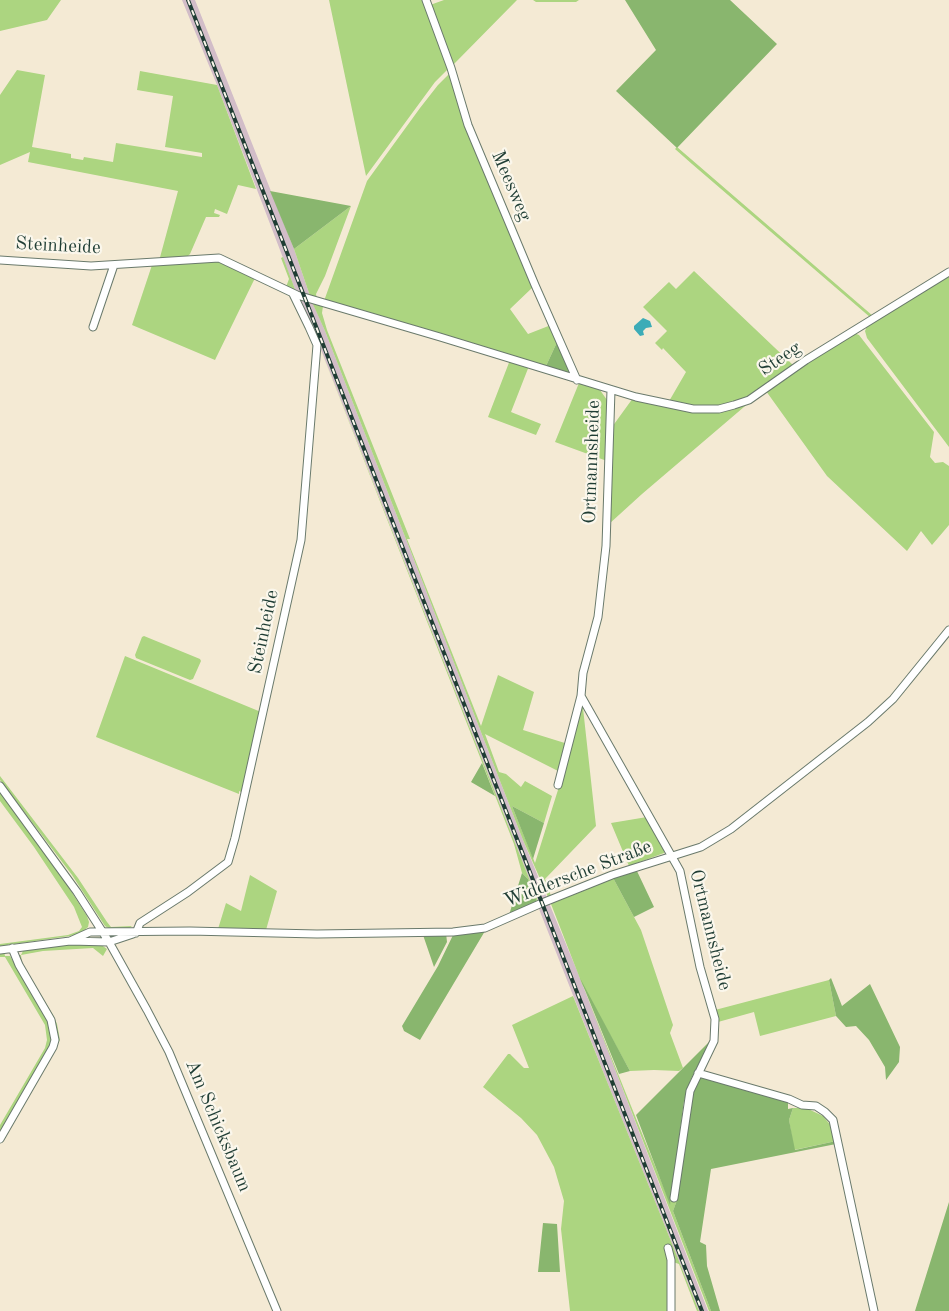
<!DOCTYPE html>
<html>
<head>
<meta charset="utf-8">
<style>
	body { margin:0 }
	canvas { display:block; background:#f4ead4 }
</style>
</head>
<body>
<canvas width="949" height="1311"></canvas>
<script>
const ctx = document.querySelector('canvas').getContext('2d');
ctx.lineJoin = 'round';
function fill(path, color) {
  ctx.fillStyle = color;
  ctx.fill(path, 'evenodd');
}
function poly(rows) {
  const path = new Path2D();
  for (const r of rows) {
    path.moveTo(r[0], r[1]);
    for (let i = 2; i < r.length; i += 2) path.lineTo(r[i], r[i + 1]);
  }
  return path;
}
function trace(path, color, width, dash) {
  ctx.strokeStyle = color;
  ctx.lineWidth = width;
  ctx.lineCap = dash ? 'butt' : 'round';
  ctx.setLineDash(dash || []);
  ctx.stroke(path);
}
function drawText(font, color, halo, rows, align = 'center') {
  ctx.font = font + ' "Old Standard TT",serif';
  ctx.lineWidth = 4.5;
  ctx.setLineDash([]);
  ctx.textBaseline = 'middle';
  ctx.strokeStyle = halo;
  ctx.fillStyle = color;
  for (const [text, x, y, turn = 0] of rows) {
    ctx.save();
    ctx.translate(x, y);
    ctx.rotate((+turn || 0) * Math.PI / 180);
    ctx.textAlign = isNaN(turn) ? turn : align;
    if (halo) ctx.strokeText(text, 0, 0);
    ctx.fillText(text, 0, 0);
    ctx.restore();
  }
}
const industrial = poly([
	[182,0,195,0,294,249,311,299,325,331,523,840,580,978,708,1311,699,1311,608,1084,539,909,537,902,538,901,393,532,316,337,296,292,217,85]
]);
const green = poly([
	[0,0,61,0,47,20,0,31],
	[329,0,422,0,448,69,435,82,366,176],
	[444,0,517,0,453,65,430,5],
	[533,0,579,0,576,2,536,2],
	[17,70,45,75,32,147,71,154,71,158,83,160,84,157,113,162,116,143,202,157,202,153,165,147,173,96,137,90,140,71,217,85,256,189,238,185,227,214,215,209,214,213,220,215,219,217,206,217,190,254,186,258,159,261,178,191,28,162,30,152,0,165,0,95],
	[450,73,533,287,510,309,528,334,551,325,558,340,546,366,324,301,367,181,420,108,438,85],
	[677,147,873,316,871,318,692,164,675,149],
	[351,206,325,276,316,294,317,299,310,296,294,249],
	[283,257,296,292,286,287,289,279,281,258],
	[219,260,255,278,215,360,132,325,152,265],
	[694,271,794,366,750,397,718,407,692,407,668,403,686,372,663,348,662,350,655,343,667,331,643,307,669,282,676,289],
	[949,274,949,447,867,338,865,331,868,324],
	[312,302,323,306,322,313,327,330,410,539,407,539,481,726,498,675,534,692,523,730,568,744,560,772,485,734,499,772,506,774,521,787,525,781,552,796,544,823,512,806,535,863,563,774,582,699,596,826,545,879,551,896,548,897,523,840,325,331],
	[854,333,859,335,934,432,930,457,935,463,943,462,949,466,949,525,932,545,921,531,907,551,827,476,766,391],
	[315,335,538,901,537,902,528,879,522,873,514,844],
	[510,360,529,366,511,412,541,424,536,435,488,417],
	[579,383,600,390,607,400,607,461,555,442],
	[633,398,698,411,751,401,642,494,609,524,612,427],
	[144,636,200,659,201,661,193,679,190,680,136,658,135,655,142,637],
	[125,656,261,712,243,793,239,791,239,794,96,737],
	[0,776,78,878,107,922,111,927,132,926,127,930,110,929,105,926,72,875,0,780],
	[0,790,41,844,87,916,89,922,88,927,81,933,70,936,0,946,0,944,68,935,79,931,82,927,74,907,34,847,0,801],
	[647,817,664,847,664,853,629,866,611,823],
	[250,875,277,891,266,930,218,929,226,903,241,911],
	[612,876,641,930,673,1025,670,1033,683,1068,679,1071,654,1070,630,1071,582,984,670,1203,671,1198,677,1200,673,1211,711,1311,709,1311,551,904,568,894],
	[100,944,107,949,103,956,93,948,43,951,21,955,22,963,53,1015,57,1024,60,1040,0,1144,57,1039,54,1020,19,958,19,955,21,955,23,951,66,945],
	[4,951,5,956,10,956,48,1021,51,1030,52,1042,0,1134,0,1125,45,1048,47,1040,45,1025,5,957,0,957,0,952],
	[829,980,836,1016,760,1036,754,1012,718,1022,715,1010],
	[573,996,608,1084,699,1311,697,1311,679,1264,673,1262,669,1245,665,1246,668,1257,668,1311,570,1311,561,1229,564,1201,554,1167,537,1135,521,1118,483,1087,508,1054,510,1054,524,1068,529,1068,512,1025],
	[793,1108,806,1108,823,1116,832,1127,836,1141,794,1150,789,1120]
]);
const forest = poly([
	[625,0,730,0,777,44,677,148,616,91,656,50],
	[270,191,351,206,294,249],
	[558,340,570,372,567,374,546,366],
	[482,763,495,796,471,782],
	[512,806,544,823,533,859],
	[636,869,654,907,634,917,612,876],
	[522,873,528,879,537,902,509,915],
	[485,931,420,1040,404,1031,402,1026,438,966,454,933],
	[446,933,447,942,434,967,423,935],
	[580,978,630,1071,619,1074],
	[831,978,842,1006,870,984,900,1047,899,1062,886,1080,885,1067,869,1040,856,1026,846,1027,836,1016,829,980],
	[712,1039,691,1079,684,1101,670,1205,636,1115],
	[698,1077,788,1102,788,1109,793,1108,789,1120,795,1150,836,1141,836,1144,711,1169,700,1242,706,1245,707,1266,720,1311,711,1311,673,1211,677,1200,691,1099],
	[949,1202,949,1311,915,1311],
	[543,1223,557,1224,560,1272,538,1272]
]);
const water = poly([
	[643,318,650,321,652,327,646,328,643,331,644,335,640,336,634,329,634,326]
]);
const minor = poly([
	[426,0,451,68,468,125,535,285,577,380],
	[0,260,91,266,219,258,297,295,440,337,636,397,693,409,719,409,734,405,749,400,806,360,949,272],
	[93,327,114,265],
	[611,390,606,546,598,617,583,673,581,696,680,871,700,967,715,1019,714,1041,690,1091,674,1198],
	[558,785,581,696],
	[0,786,77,892,109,942,147,1010,169,1052,277,1311],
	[136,933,140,923,188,892,228,862,235,838,301,540,317,345,309,327,293,294],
	[70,941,90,932,190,931,317,934,453,932,485,928,542,903,612,875,701,847,731,829,868,722,893,699,949,630],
	[0,950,70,941,109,942,133,934],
	[698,1073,789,1099,802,1105,816,1106,825,1112,833,1120,874,1311],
	[0,1139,53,1047,55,1040,51,1020,19,965,12,948],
	[668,1248,671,1260,671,1311]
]);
const rail = poly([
	[188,0,702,1311]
]);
const streetNames = [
	["Meesweg",511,186,67],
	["Steinheide",58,246,3],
	["Steeg",780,359,-34],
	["Ortmannsheide",592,462,-88],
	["Steinheide",264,632,-78],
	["Widdersche Straße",578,874,-21],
	["Ortmannsheide",710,930,76],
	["Am Schicksbaum",218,1126,67]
];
fill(industrial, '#d2bdc8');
fill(green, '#acd580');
fill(forest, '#89b66e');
fill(water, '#3cacb7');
trace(minor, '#6a7a6c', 9);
trace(minor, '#fff', 7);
trace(rail, '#1f3d34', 4);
trace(rail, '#fbf7ec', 2, [5.5]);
drawText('19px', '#1f3d34', '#fbf7ec', streetNames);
</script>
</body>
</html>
